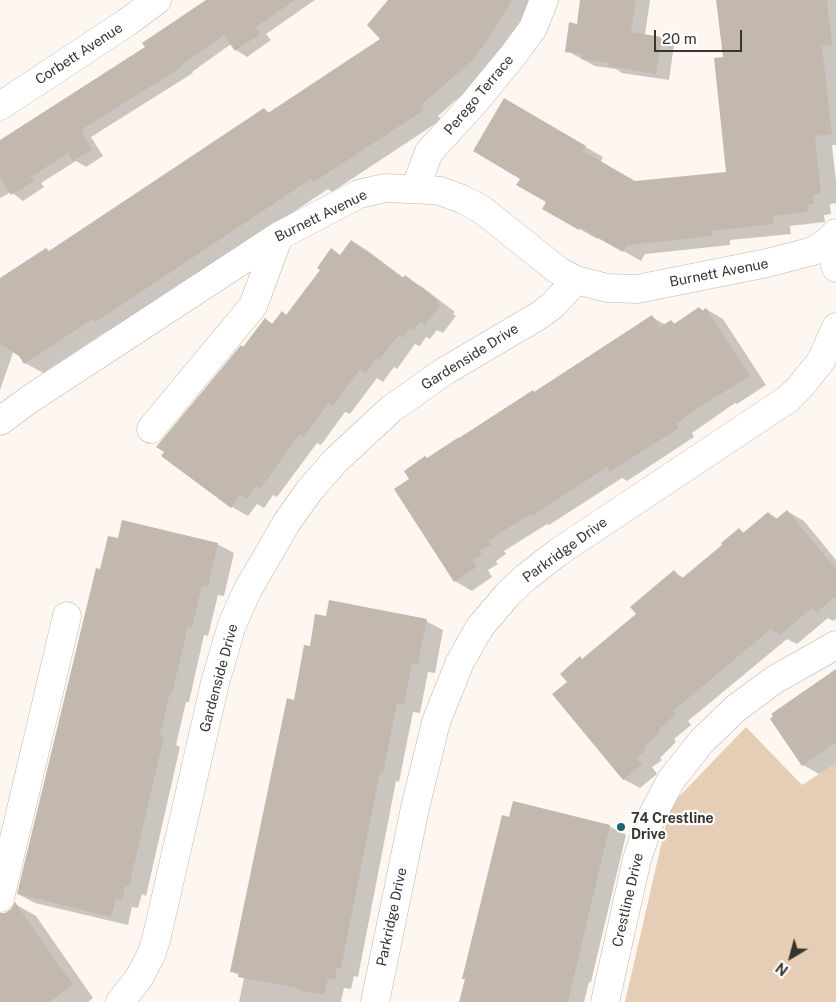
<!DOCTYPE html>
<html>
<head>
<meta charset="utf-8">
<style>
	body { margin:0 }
	#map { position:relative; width:836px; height:1002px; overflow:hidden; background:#fef7f1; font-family:"Public Sans",sans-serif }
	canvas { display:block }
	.north { position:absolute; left:766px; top:932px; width:50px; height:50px; -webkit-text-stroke:4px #fff; paint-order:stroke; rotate:217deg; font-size:14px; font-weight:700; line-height:20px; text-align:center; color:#38342f }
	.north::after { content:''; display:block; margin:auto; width:18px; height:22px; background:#38342f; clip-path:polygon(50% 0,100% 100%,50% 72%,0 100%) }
	.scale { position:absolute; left:654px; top:30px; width:88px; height:22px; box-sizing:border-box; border:2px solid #38342f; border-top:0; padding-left:6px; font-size:15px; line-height:18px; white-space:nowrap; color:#38342f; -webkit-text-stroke:4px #fff; paint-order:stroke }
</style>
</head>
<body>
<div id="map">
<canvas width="836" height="1002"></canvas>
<div class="north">N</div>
<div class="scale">20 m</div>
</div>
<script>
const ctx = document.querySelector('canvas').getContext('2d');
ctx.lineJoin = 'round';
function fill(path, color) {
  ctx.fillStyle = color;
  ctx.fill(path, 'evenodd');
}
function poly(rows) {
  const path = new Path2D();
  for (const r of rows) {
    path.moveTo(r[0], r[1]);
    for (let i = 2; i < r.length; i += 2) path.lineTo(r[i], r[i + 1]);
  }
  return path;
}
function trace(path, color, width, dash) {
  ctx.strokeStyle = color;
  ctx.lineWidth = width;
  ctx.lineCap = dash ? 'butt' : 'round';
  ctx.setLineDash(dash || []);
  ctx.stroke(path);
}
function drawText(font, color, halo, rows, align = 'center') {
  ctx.font = font + ' "Public Sans",sans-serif';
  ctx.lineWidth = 4.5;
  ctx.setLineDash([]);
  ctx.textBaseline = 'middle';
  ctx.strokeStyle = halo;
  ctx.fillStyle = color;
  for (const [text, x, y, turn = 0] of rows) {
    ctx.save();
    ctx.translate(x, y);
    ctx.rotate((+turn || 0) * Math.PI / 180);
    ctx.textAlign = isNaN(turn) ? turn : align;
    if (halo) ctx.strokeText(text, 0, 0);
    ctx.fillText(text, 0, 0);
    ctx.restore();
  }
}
const green = poly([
	[746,727,802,785,836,763,836,1002,625,1002,670,806]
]);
const shadow = poly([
	[207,0,315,0,266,34,271,40,247,57,236,50,231,44,192,72,193,73,91,137,103,156,86,167,76,161,41,183,44,187,23,201,11,192,0,198,0,143,147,48],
	[390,0,528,0,534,4,489,71,438,116,441,120,332,192,328,189,114,331,110,329,43,373,25,363,15,347,0,390,0,280,46,249,50,252,264,109,270,113,382,39],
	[582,0,650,0,645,35,662,38,674,45,669,80,622,73,616,69,595,66,567,51,578,25],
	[718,0,836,0,836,145,832,145,836,181,836,203,830,204,831,214,824,215,825,222,790,226,791,234,730,240,730,245,645,254,641,261,599,237,597,239,544,208,547,202,522,178,504,100,603,157,600,163,635,183,728,173,724,58],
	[352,241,368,251,404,278,421,286,455,312,453,314,456,316,443,333,437,330,430,339,426,337,420,346,415,344,397,369,394,367,383,382,377,378,350,414,345,412,321,445,317,443,277,497,273,495,264,508,257,504,248,516,232,507,243,348,265,320,273,324,287,316,322,269,332,250,341,256],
	[699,308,704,311,706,309,723,319,766,385,737,404,735,403,692,433,694,437,627,481,622,478,549,525,547,524,504,551,506,554,496,561,498,564,488,570,492,577,472,591,455,581,411,479,428,459,533,391,535,393,652,317,666,325,671,321,676,324],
	[787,511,804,521,836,560,836,619,833,621,828,618,797,644,787,639,688,721,691,725,674,739,676,742,660,758,662,760,652,767,657,774,640,788,623,779,568,682,581,658,583,660,637,614,674,572,684,578,724,545,739,530,745,533,769,513,778,519],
	[217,544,234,553,224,596,218,595,208,636,204,635,189,702,186,702,176,745,180,747,146,896,142,894,138,908,132,907,128,925,35,903,18,894,101,570],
	[327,617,426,621,443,630,435,673,428,672,420,713,413,712,399,782,396,781,358,977,354,976,351,989,344,988,341,1002,239,1002,244,978,231,971,295,701,311,647],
	[836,671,836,763,819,774,803,765],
	[609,826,626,835,591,982,589,982,584,1002,460,1002],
	[15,904,36,916,93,998,88,1002,0,1002,0,914,5,914,12,910]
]);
const building = poly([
	[206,0,295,0,256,27,260,34,235,51,224,35,181,65,182,67,81,130,92,150,73,161,68,153,31,177,34,181,11,195,0,177,0,140,145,47,142,43],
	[388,0,512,0,486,43,472,61,421,105,424,110,314,182,311,179,96,322,93,319,24,364,19,356,0,344,0,278,46,248,49,251,264,108,268,113,380,39,367,25],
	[580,0,636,0,631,32,662,37,656,74,608,66,609,63,581,59,582,54,565,52,569,22,577,24],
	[716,0,827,0,832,45,822,46,832,134,815,136,821,193,813,194,814,204,807,205,808,212,773,216,773,224,712,231,713,236,627,245,623,252,580,228,579,230,542,209,546,202,516,185,520,179,473,151,504,98,586,146,583,151,635,181,726,172,714,58,723,57],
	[351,240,403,278,405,275,439,301,438,304,440,305,425,325,420,321,413,331,410,328,403,338,399,335,379,360,377,358,366,373,360,369,333,406,329,403,303,437,300,434,260,489,256,486,247,499,240,495,231,508,161,456,164,452,156,447,241,345,243,347,265,318,272,324,282,311,286,315,320,270,317,268,331,248,340,255],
	[699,307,702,311,706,308,750,376,719,395,719,394,676,424,679,428,610,472,607,467,532,516,530,514,488,541,491,545,480,551,482,554,472,560,477,567,454,582,394,489,409,479,404,471,425,456,427,458,459,437,459,438,533,390,534,392,652,315,660,327,671,320,674,324],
	[787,510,836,569,836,596,816,613,812,608,780,635,777,632,775,634,771,629,673,711,675,715,658,730,660,732,644,748,646,750,637,758,642,764,623,780,552,694,567,682,560,674,580,656,582,659,636,614,630,607,674,570,681,579,722,545,721,543,739,528,743,533,768,512,775,520],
	[122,520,218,543,208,587,202,586,192,628,188,627,172,694,170,693,160,735,164,736,129,887,125,886,122,900,116,899,111,917,17,894,96,568,100,569,108,536,118,538],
	[329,600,427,619,418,664,412,663,404,705,397,703,383,773,380,772,341,968,337,968,335,980,328,979,324,995,298,990,298,988,238,977,239,973,230,972,287,698,294,700,304,645,310,646,315,614,326,616],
	[836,669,836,742,802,766,770,719,773,716,771,714],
	[513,801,610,825,568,1002,459,1002,465,979,462,979,502,815,509,817],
	[15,902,73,985,49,1002,0,1002,0,913,5,913,11,909]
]);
const minor = poly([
	[0,106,126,23,157,0],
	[415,189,429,152,473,104,514,54,533,28,544,0],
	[828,241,836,268],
	[0,421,30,399,279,236,359,194,385,188,430,190,440,191,462,199,481,209,559,271,576,280,607,288,637,289,767,263,813,251,828,241,836,233],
	[151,429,253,306,279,236],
	[0,898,67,616],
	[120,1002,139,978,151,955,156,940,215,683,232,625,247,591,287,522,309,491,335,461,391,409,445,371,540,315,553,305,576,280],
	[375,1002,415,808,436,722,460,662,480,627,508,594,525,578,557,553,788,399,800,387,821,361,836,327],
	[605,1002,637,859,651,818,671,780,701,742,735,709,774,680,836,645]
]);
const markers = [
	[621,827,5,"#1f6375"]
];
const streetNames = [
	["Corbett Avenue",79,54,-33],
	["Perego Terrace",479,95,-50],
	["Burnett Avenue",321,216,-26],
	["Burnett Avenue",719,273,-11],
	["Gardenside Drive",470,357,-32],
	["Parkridge Drive",565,550,-36],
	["Gardenside Drive",219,678,-75],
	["Crestline Drive",628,900,-77],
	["Parkridge Drive",392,917,-78]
];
const poiNames = [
	["74 Crestline",631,819],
	["Drive",631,835]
];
fill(green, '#e5ceb5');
fill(shadow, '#0003');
fill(building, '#c3b8ad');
trace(minor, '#bfb4a9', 29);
trace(minor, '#fff', 28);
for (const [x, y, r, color] of markers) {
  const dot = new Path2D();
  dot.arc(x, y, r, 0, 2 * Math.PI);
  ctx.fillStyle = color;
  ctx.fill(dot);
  trace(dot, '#fff', 2);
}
drawText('14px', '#38342f', '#fff', streetNames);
drawText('bold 14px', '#38342f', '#fff', poiNames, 'left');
</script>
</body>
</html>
